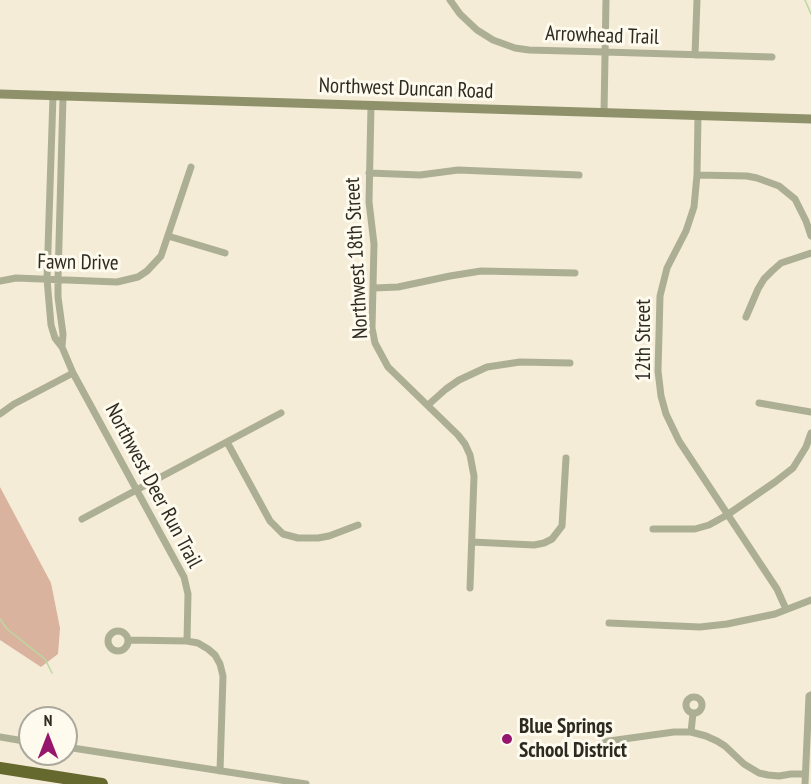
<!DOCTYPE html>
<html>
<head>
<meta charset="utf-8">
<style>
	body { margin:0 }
	#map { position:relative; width:811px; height:784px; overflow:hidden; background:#f4ecd7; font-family:"PT Sans Narrow",sans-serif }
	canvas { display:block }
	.north { position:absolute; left:18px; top:706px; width:60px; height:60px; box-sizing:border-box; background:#fefaed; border:2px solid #aaa79c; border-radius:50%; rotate:0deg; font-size:16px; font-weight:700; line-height:24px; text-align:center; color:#2d2a22 }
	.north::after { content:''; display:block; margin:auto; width:21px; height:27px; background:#96156d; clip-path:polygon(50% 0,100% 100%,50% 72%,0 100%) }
</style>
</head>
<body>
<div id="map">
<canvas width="811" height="784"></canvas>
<div class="north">N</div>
</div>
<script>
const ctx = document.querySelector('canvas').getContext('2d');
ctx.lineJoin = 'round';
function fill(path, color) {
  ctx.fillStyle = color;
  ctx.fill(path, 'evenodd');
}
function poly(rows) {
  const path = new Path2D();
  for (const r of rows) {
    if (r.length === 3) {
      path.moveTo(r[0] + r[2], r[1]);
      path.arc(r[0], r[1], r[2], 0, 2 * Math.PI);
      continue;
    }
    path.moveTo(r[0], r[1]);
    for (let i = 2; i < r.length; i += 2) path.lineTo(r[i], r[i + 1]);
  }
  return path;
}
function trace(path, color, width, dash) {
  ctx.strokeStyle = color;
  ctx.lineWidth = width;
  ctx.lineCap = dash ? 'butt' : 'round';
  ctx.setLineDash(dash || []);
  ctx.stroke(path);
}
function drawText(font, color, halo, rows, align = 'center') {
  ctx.font = font + ' "PT Sans Narrow",sans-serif';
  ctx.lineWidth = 6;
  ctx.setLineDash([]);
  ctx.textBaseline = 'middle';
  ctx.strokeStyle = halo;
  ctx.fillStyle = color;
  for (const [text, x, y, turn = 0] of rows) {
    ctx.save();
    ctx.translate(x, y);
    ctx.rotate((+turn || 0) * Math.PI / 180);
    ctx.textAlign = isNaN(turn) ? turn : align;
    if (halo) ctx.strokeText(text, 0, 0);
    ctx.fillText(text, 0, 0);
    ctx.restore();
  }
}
const green = poly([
	[0,487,51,583,60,628,58,654,41,667,0,640]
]);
const stream = poly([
	[805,0,811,14],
	[0,619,7,629,45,659,52,673]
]);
const street = poly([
	[450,0,460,14,477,30,493,40,515,48,529,50,604,52,772,57],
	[695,55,697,0],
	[53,96,47,279,51,325,55,338,62,347,73,373,184,577,188,594,187,641],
	[371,106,369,202,374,244,372,328,375,343,388,367,458,435,465,444,470,455,474,476,470,588],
	[604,113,606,0],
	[698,115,697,175,694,207,686,231,667,268,660,296,658,371,661,396,666,414,679,441,777,589,786,609],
	[369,173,420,175,458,170,579,175],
	[697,175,747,176,757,178,779,186,795,199,806,221,811,236],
	[168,236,225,253],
	[0,281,16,278,117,282,138,277,147,271,161,256,191,167],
	[374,288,398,287,450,276,481,271,575,273],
	[746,317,758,289,764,279,772,271,781,263,811,253],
	[62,347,63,334,58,297,58,279,63,97],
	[759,403,811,412],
	[428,405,446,389,459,380,487,367,520,362,570,363],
	[0,414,14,404,73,373],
	[227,442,270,521,283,534,298,538,318,538,329,536,358,525],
	[82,519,281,413],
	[653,529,695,529,709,525,727,515,775,482,793,468,806,447,811,433],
	[472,542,534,545,544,543,552,539,562,526,566,458],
	[609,623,700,627,727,624,775,614,811,600],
	[118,641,10],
	[128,640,187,641,198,643,208,649,215,655,220,664,223,676,220,771],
	[694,705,8],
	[691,732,693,713],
	[0,737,30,742],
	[602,742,674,732,691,732,706,736,717,741,725,746,744,764,759,773,768,775,779,776,791,774,805,774],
	[66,747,306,784],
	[805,784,809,696,811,695]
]);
const secondary = poly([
	[0,94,811,119]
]);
const highway = poly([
	[0,768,102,784]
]);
const markers = [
	[507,739,6,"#96156d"]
];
const streetNames = [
	["Arrowhead Trail",602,36,2],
	["Northwest Duncan Road",406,89,2],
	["Northwest 18th Street",357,258,-93],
	["Fawn Drive",78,263,1],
	["12th Street",644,340,-90],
	["Northwest Deer Run Trail",153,486,62]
];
const poiNames = [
	["Blue Springs",519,727],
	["School District",519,751]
];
fill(green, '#dab39f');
trace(stream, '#b9d9a1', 1.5);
trace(street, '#adaf95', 7);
trace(secondary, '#8f916a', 9);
trace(highway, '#66692d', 12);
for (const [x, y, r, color] of markers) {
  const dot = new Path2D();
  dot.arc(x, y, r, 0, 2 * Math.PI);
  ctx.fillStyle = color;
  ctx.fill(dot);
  trace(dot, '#fefaed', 2);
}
drawText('21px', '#2d2a22', '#fefaed', streetNames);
drawText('bold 21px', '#2d2a22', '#fefaed', poiNames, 'left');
</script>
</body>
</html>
